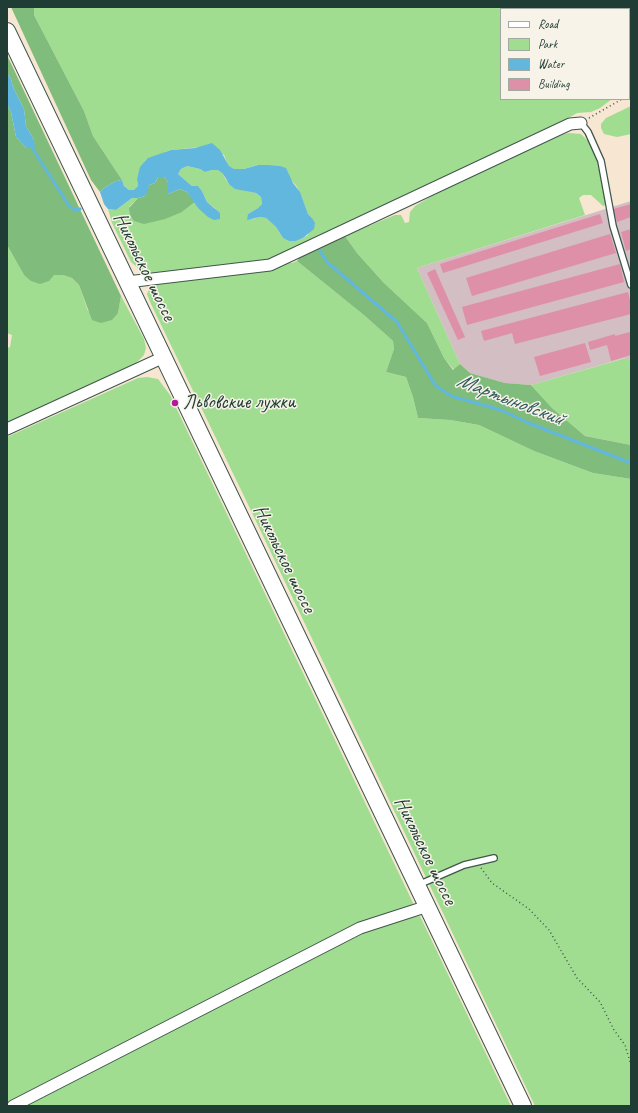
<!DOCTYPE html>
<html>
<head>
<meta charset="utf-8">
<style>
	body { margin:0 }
	#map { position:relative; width:638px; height:1113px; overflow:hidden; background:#f6e6d2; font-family:Caveat,sans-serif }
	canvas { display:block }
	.frame { position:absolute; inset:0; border:8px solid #1f3d34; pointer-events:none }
	.legend { position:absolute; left:500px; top:8px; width:130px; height:92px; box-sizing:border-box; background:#f7f3e8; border:1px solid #a1aaa0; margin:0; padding:5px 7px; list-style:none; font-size:12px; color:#1f3d34 }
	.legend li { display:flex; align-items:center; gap:8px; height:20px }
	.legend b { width:20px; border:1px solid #a1aaa0 }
</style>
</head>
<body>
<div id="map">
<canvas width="638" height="1113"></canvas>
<div class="frame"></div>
<ul class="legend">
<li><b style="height:5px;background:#fff"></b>Road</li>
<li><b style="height:11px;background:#a0dd91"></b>Park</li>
<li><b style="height:11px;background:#62b7de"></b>Water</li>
<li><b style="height:11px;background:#dd90a8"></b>Building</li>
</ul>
</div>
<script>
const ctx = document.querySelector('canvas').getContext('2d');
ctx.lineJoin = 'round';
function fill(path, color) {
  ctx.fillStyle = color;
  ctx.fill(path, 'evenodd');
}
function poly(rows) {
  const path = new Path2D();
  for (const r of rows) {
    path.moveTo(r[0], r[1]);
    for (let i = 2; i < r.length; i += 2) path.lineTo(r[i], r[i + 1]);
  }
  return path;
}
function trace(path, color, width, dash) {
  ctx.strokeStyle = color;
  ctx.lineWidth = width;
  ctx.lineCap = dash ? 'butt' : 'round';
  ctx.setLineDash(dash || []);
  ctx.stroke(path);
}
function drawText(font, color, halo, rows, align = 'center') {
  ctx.font = font + ' Caveat,sans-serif';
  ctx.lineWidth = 3;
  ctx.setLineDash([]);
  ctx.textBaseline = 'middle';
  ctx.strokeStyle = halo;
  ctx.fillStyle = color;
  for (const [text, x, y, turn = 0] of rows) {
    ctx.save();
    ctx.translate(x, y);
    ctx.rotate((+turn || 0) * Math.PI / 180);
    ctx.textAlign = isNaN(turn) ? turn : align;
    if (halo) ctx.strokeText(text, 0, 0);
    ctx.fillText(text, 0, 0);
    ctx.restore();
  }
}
const industrial = poly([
	[631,201,631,362,625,358,531,385,505,383,470,373,460,364,417,268]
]);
const green = poly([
	[34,7,631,7,631,89,629,90,629,9,501,9,501,99,612,99,600,108,591,112,577,113,565,120,265,262,149,273,139,269,131,262,112,223,108,209,116,210,132,198,138,198,129,207,182,212,195,202,198,208,216,209,207,202,202,191,198,186,192,186,178,174,181,169,187,166,200,169,205,172,212,170,218,170,223,174,226,180,242,190,256,193,261,197,262,204,258,208,248,214,253,219,260,217,266,218,276,227,283,238,296,241,303,238,308,235,312,218,308,214,302,198,297,187,280,166,258,165,244,169,234,169,229,167,224,155,201,147,171,150,165,152,139,174,137,179,138,186,134,191,129,190,124,186,122,180,93,136,84,111,34,15],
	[631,106,631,134,617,137,604,134,601,128,601,124,606,118],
	[568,133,581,134,588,141,595,154,599,167,606,205,603,206,591,195,583,195,579,198,585,215,417,268,460,364,454,370,444,358,427,323,384,283,357,253,345,236,395,215,401,215,405,223,409,222,410,212,415,206,442,190,556,137],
	[7,245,24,275,63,275,72,278,79,285,88,311,118,313,121,296,144,339,146,348,144,355,134,365,7,423,7,348,10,347,12,335,7,333],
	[297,261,365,316,393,341,394,349,386,372,406,377,413,397,418,418,450,420,479,425,534,451,593,473,631,479,631,1106,535,1106,243,494,151,304,147,294,152,283,287,263,292,263],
	[626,358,631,362,631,445,585,436,552,408,531,385],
	[147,377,158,379,170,395,414,905,358,924,7,1106,7,437,138,378],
	[420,916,511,1106,20,1106,361,932,405,918]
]);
const forest = poly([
	[11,7,34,7,34,15,84,111,93,136,122,180,116,181,104,188,100,192,91,180],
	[7,55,121,296,118,313,112,320,101,323,92,320,79,285,72,278,63,275,54,275,49,281,40,284,31,281,24,275,7,245,7,104,11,112,16,137,26,148,34,140,26,126,24,109,13,87,11,79,7,74],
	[158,177,164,177,168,182,168,194,180,189,187,192,195,202,182,212,165,219,144,224,134,221,130,215,129,208,138,198,145,196,149,185,155,183],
	[345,236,357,253,384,283,427,323,444,358,453,370,460,364,470,373,505,383,531,385,552,408,585,436,631,445,631,479,593,473,534,451,479,425,450,420,418,418,413,397,406,377,386,372,394,349,393,341,365,316,297,261,301,256]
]);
const water = poly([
	[7,74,11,79,13,87,24,109,26,126,34,140,35,148,26,148,16,137,11,112,7,104],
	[212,143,220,150,229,166,234,169,244,169,258,165,269,165,280,166,286,168,293,183,300,192,308,214,312,218,315,223,314,229,303,238,296,241,289,241,283,238,276,227,266,218,260,217,247,220,248,214,258,208,262,204,261,197,256,193,235,189,230,185,223,174,218,170,212,170,205,172,200,169,187,166,181,169,178,174,192,186,198,186,202,191,207,202,220,213,220,219,214,220,208,217,198,208,187,192,180,189,168,194,168,182,164,177,158,177,155,183,149,185,148,191,145,196,138,198,132,198,116,210,108,209,104,204,100,192,104,188,116,181,122,180,124,186,129,190,134,190,138,186,137,179,140,167,148,158,171,150,195,148]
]);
const stream = poly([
	[31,146,69,206,75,210,80,209],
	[320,251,327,262,397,322,435,385,451,396,501,410,526,422,631,463]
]);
const building = poly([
	[631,204,631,217,617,222,613,209],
	[600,214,603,223,443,273,440,264],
	[631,229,631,249,626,251,621,232],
	[610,234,616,253,472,296,466,278],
	[620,264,624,282,467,325,462,307],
	[435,269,465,337,458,340,427,273],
	[628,292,631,304,631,314,515,344,512,333,484,341,481,331],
	[630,332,631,337,631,355,611,361,607,345,590,350,588,342,615,334,615,336],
	[585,343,591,362,540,376,534,357]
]);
const path = poly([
	[629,96,631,95],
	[589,118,622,99],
	[481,868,492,883,529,909,549,930,577,978,600,1002,614,1030,625,1045,631,1065]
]);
const lane = poly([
	[581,123,588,132,601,161,613,226,631,285],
	[418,885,464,865,494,858]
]);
const street = poly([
	[127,282,270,265,570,124,581,123],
	[7,429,164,357],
	[13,1106,360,928,428,906]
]);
const secondary = poly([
	[7,31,523,1106]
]);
const markers = [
	[175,403,4,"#b5179e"]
];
const streetNames = [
	["Никольское шоссе",144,267,64],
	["Никольское шоссе",284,559,64],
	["Никольское шоссе",425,851,64]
];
const poiNames = [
	["Львовские лужки",183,403]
];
const waterNames = [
	["Мартыновский",510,400,21]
];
fill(industrial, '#d2bec3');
fill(green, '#a0dd91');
fill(forest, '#80bc7b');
fill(water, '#62b7de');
trace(stream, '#62b7de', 3);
fill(building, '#dd90a8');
trace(lane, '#3f564c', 8);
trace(street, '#3f564c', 13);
trace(secondary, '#3f564c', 18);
trace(path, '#3f564c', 1.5, [1, 3]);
trace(lane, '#fff', 5.5);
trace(street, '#fff', 11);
trace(secondary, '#fff', 16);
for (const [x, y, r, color] of markers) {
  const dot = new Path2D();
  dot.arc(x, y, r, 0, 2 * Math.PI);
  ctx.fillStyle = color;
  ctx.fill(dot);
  trace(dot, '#f7f3e8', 1.5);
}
drawText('20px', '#1f3d34', '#f7f3e8', streetNames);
drawText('20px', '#1f3d34', '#f7f3e8', poiNames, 'left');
drawText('italic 21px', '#305c5e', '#f7f3e8', waterNames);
</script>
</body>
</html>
